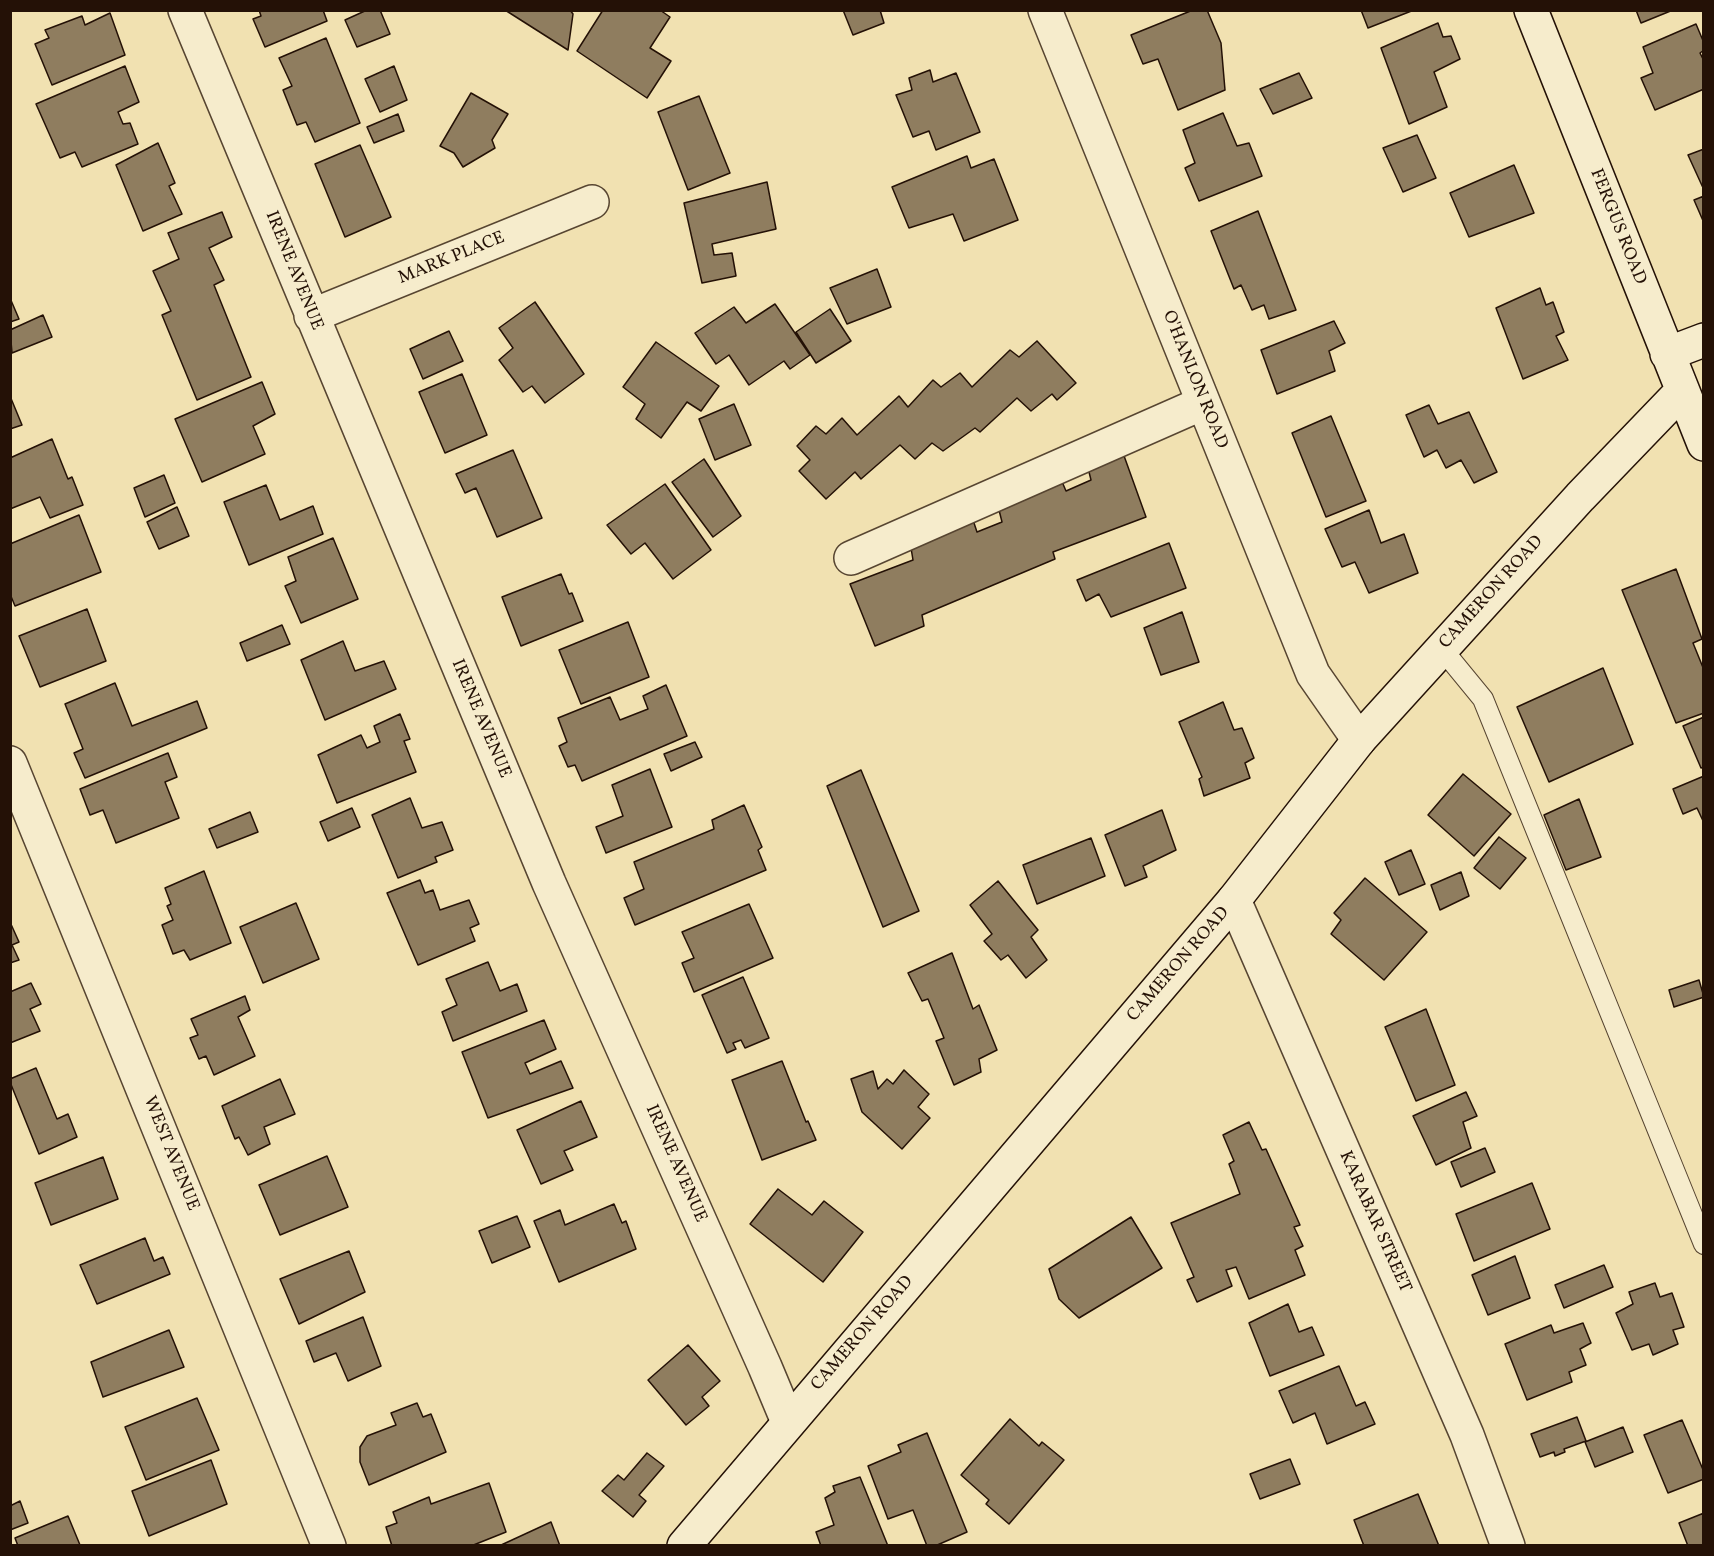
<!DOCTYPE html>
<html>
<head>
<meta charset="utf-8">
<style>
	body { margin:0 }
	#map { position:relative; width:1714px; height:1556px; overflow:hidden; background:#f1e1b1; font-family:Vollkorn,serif }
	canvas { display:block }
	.frame { position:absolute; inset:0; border:12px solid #241106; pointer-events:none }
</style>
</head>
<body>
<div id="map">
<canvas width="1714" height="1556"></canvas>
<div class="frame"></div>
</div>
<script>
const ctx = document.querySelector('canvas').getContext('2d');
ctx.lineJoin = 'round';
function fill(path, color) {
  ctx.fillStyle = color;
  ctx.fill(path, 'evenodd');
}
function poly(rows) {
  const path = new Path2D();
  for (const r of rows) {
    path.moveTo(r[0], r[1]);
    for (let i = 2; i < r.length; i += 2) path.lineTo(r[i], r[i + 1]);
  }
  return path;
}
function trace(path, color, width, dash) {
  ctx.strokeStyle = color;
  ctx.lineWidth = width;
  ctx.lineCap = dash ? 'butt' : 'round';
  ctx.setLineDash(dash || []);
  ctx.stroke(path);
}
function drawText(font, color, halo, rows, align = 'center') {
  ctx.font = font + ' Vollkorn,serif';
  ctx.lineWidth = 5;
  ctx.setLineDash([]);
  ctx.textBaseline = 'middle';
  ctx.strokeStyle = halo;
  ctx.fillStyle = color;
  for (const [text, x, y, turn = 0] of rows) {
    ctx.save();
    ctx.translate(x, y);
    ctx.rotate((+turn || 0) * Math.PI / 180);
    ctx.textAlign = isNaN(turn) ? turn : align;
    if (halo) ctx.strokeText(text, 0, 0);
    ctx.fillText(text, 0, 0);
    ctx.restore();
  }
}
const building = poly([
	[259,10,323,10,327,21,265,47,253,19,261,16,259,10],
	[367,10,380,10,390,34,357,47,345,20,367,10],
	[505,10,570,10,573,14,568,50,505,10],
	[603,10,660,10,670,17,650,48,671,61,647,98,577,51,603,10],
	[843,10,880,10,884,23,853,35,843,10],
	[1193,10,1207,10,1221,43,1225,90,1178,110,1158,59,1143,64,1131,35,1193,10],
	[1361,10,1414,10,1368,28,1361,10],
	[1636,10,1673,10,1641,23,1636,10],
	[110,13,125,55,52,85,35,44,49,38,45,30,82,16,85,25,110,13],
	[1438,23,1443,37,1451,36,1460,59,1434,72,1447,107,1409,124,1381,48,1438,23],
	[1696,24,1704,43,1704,50,1700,53,1704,61,1704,89,1655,110,1641,78,1653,73,1643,47,1696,24],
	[326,38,360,123,315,142,306,122,297,125,283,90,292,86,279,58,326,38],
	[125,66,139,102,118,112,123,124,130,123,138,144,82,167,75,152,60,158,36,104,125,66],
	[394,66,407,100,380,112,365,79,394,66],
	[930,70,933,82,956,73,980,132,936,150,929,131,913,137,896,95,912,90,909,78,930,70],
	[1299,73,1312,98,1273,114,1260,89,1299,73],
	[471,93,508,114,492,140,495,148,463,167,454,153,440,146,471,93],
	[699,96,730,173,688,190,658,112,699,96],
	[1223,113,1237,146,1249,143,1262,176,1199,201,1185,168,1195,163,1183,130,1223,113],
	[398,114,404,131,374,143,367,127,398,114],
	[1417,135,1436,178,1403,192,1383,148,1417,135],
	[158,143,175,183,169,186,182,214,143,231,116,165,158,143],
	[360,145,391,217,345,237,315,164,360,145],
	[1704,149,1704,190,1688,155,1704,149],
	[967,156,971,168,994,159,1018,220,964,241,953,214,909,228,892,187,967,156],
	[1514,165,1534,213,1469,237,1450,193,1514,165],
	[767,182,776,229,712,244,714,255,732,253,736,276,702,283,684,203,767,182],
	[1704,196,1704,223,1694,200,1704,196],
	[1258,211,1296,310,1269,319,1264,305,1252,310,1241,285,1234,289,1211,231,1258,211],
	[222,212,232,237,209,248,224,280,214,285,251,377,197,400,162,315,171,311,153,271,179,259,168,233,222,212],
	[877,269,891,307,847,324,830,288,877,269],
	[1540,288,1546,305,1553,302,1564,332,1556,336,1568,360,1523,379,1496,308,1540,288],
	[10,298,19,319,10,322,10,298],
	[535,302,584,374,545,403,532,386,523,392,499,360,513,348,499,328,535,302],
	[775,304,810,355,790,369,784,361,749,385,729,355,716,364,695,333,734,307,746,323,775,304],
	[830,309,851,341,816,363,796,332,830,309],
	[43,315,52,337,12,353,10,330,43,315],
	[1334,321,1345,343,1329,351,1335,371,1277,394,1261,350,1334,321],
	[449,331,463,361,423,379,410,349,449,331],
	[1037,341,1076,383,1057,400,1052,394,1031,411,1017,398,980,432,975,428,943,451,932,443,915,459,900,445,861,479,855,472,826,499,799,471,810,460,797,446,816,426,826,434,842,418,857,435,899,396,908,407,933,380,941,387,960,373,972,387,1010,350,1019,357,1037,341],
	[656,342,719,386,701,411,687,402,661,438,636,419,645,404,623,387,656,342],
	[462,374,487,435,445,453,419,392,462,374],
	[262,382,275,414,253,426,265,454,202,482,175,419,262,382],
	[10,396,22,425,10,429,10,396],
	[734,404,751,445,715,460,699,419,734,404],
	[1429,405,1438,424,1469,412,1497,472,1474,483,1461,460,1446,468,1437,450,1424,457,1406,415,1429,405],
	[1331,416,1366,501,1326,517,1292,433,1331,416],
	[52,439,68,479,72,477,83,505,50,518,40,497,10,509,10,458,52,439],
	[513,450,542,518,497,537,476,488,465,493,456,474,513,450],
	[1123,453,1146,517,1053,552,1055,559,922,615,924,626,875,646,850,584,913,560,911,548,973,520,977,532,1002,522,999,510,1060,477,1066,491,1091,480,1088,468,1123,453],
	[704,459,741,516,713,537,672,482,704,459],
	[164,475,175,503,145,517,134,488,164,475],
	[665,484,711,550,673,579,645,543,631,554,607,525,665,484],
	[266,485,280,520,313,506,323,534,249,565,224,502,266,485],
	[177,507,189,536,159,549,147,522,177,507],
	[1369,510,1381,543,1404,534,1418,573,1369,593,1355,562,1342,567,1325,529,1369,510],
	[79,515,101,572,15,606,10,594,10,544,79,515],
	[333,538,358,599,301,623,285,586,296,581,288,557,333,538],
	[1169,543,1186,588,1111,617,1099,594,1086,601,1077,580,1169,543],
	[1676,569,1702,639,1693,643,1704,670,1704,713,1676,723,1622,590,1676,569],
	[561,574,569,594,572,593,583,621,521,646,502,597,561,574],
	[87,609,106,661,40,687,19,636,87,609],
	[1182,612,1199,662,1161,675,1144,628,1182,612],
	[628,622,649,677,581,704,559,650,628,622],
	[282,625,290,644,247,661,240,643,282,625],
	[343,641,355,671,384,661,396,689,325,720,301,660,343,641],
	[1603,668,1633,744,1549,782,1517,707,1603,668],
	[115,683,132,726,197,701,207,728,85,778,74,753,83,749,65,704,115,683],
	[666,685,687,736,582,781,575,765,568,767,559,746,567,742,558,718,610,697,620,720,648,709,643,696,666,685],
	[1223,702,1234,730,1242,728,1254,758,1245,763,1250,778,1204,796,1199,779,1202,777,1179,722,1223,702],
	[400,714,410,739,404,741,416,772,337,803,318,755,361,735,367,748,380,742,374,726,400,714],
	[1704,717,1704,767,1701,768,1683,726,1704,717],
	[695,742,702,757,671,771,664,754,695,742],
	[168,753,177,777,165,782,179,818,116,843,103,810,90,815,80,789,168,753],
	[650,769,672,827,606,853,596,827,623,816,612,785,650,769],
	[861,770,919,911,883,927,827,786,861,770],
	[1463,774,1511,814,1474,856,1428,815,1463,774],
	[1704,776,1704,823,1697,808,1683,814,1673,789,1704,776],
	[410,798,422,828,442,822,453,850,435,857,437,862,398,878,372,815,410,798],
	[1579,799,1601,857,1566,870,1544,815,1579,799],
	[744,805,762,847,758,850,766,870,635,925,624,898,644,889,634,862,714,829,712,820,744,805],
	[352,808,360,827,328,841,320,822,352,808],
	[1162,810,1176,850,1143,866,1147,877,1125,886,1105,835,1162,810],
	[250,812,258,832,217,848,209,829,250,812],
	[1499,837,1526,858,1500,889,1474,868,1499,837],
	[1091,838,1105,876,1037,904,1023,865,1091,838],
	[1411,850,1425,884,1399,895,1385,862,1411,850],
	[204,871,231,943,190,960,184,950,173,954,162,925,173,920,167,906,171,904,165,888,204,871],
	[1461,872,1469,896,1440,910,1431,885,1461,872],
	[1365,878,1427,932,1384,980,1331,934,1341,920,1334,913,1365,878],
	[420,880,425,893,433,890,440,910,469,900,479,924,470,928,475,941,418,965,387,893,420,880],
	[998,881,1038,930,1031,937,1047,960,1026,978,1008,955,1001,960,984,941,992,934,970,905,998,881],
	[296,903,319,959,263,983,240,927,296,903],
	[749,904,773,958,694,992,682,963,694,958,682,932,749,904],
	[10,922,19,942,12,945,19,960,10,963,10,922],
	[952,953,973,1009,979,1005,997,1050,979,1059,981,1072,954,1085,936,1041,944,1038,928,999,922,1001,908,973,952,953],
	[488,962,500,991,517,984,527,1011,453,1041,442,1012,457,1005,446,979,488,962],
	[743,977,769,1038,745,1048,741,1040,733,1043,736,1049,727,1053,702,995,743,977],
	[1699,980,1704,997,1674,1007,1669,990,1699,980],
	[31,983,41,1004,30,1009,40,1031,10,1043,10,992,31,983],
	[245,996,250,1010,238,1017,255,1056,214,1075,206,1056,199,1059,190,1038,198,1035,191,1019,245,996],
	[1426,1009,1455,1085,1416,1101,1385,1027,1426,1009],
	[544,1020,556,1049,525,1063,530,1074,561,1061,573,1088,488,1118,462,1052,544,1020],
	[782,1061,806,1122,808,1121,816,1140,762,1160,732,1080,782,1061],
	[36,1068,57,1119,68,1114,77,1137,39,1154,10,1082,10,1079,36,1068],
	[904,1070,929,1094,918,1107,930,1118,902,1149,862,1112,851,1079,873,1071,878,1089,887,1079,893,1084,904,1070],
	[280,1079,295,1114,264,1127,270,1144,248,1155,239,1137,235,1139,222,1106,280,1079],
	[1466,1092,1477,1116,1463,1122,1471,1148,1436,1165,1413,1116,1466,1092],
	[581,1101,597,1137,564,1151,573,1170,541,1184,517,1130,581,1101],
	[1249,1122,1262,1150,1266,1149,1300,1225,1294,1227,1303,1246,1295,1250,1305,1275,1249,1299,1236,1267,1226,1270,1232,1286,1197,1302,1187,1280,1194,1277,1171,1223,1240,1194,1229,1164,1234,1161,1223,1135,1249,1122],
	[1485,1148,1495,1172,1461,1187,1451,1162,1485,1148],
	[327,1156,348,1207,280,1235,259,1185,327,1156],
	[103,1157,118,1199,51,1225,35,1183,103,1157],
	[1532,1183,1550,1229,1474,1261,1456,1214,1532,1183],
	[778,1189,812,1215,824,1201,863,1232,823,1282,750,1224,778,1189],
	[614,1204,622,1223,626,1221,636,1249,559,1282,534,1221,560,1210,565,1225,614,1204],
	[517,1216,530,1247,492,1263,479,1231,517,1216],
	[1131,1217,1162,1268,1079,1318,1059,1299,1049,1269,1131,1217],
	[145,1238,154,1261,163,1257,170,1274,97,1304,80,1265,145,1238],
	[349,1251,365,1292,299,1324,280,1279,349,1251],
	[1515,1256,1530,1298,1488,1315,1472,1275,1515,1256],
	[1604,1265,1613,1287,1564,1308,1555,1285,1604,1265],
	[1655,1283,1660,1297,1672,1293,1684,1327,1673,1330,1678,1344,1653,1355,1649,1344,1632,1350,1616,1313,1633,1304,1629,1292,1655,1283],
	[1288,1304,1299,1332,1312,1327,1324,1355,1270,1376,1249,1323,1288,1304],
	[363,1317,381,1366,348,1381,336,1353,314,1362,306,1341,363,1317],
	[1583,1323,1591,1343,1580,1349,1586,1365,1569,1372,1572,1382,1527,1400,1505,1344,1551,1325,1554,1333,1583,1323],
	[169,1330,184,1367,103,1397,91,1362,169,1330],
	[688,1345,720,1381,702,1397,709,1406,686,1425,648,1380,688,1345],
	[1339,1366,1356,1406,1365,1402,1375,1424,1327,1444,1315,1413,1293,1423,1279,1391,1339,1366],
	[197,1398,219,1450,146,1480,125,1427,197,1398],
	[417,1403,423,1417,431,1414,446,1452,369,1485,360,1462,360,1447,367,1436,396,1425,391,1413,417,1403],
	[1577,1417,1586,1441,1564,1449,1565,1452,1555,1456,1554,1452,1540,1457,1531,1434,1577,1417],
	[1010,1419,1039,1446,1042,1442,1064,1460,1009,1524,986,1504,989,1500,961,1475,1010,1419],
	[1682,1420,1704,1472,1704,1479,1668,1493,1644,1435,1682,1420],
	[1623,1427,1633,1452,1595,1467,1585,1442,1623,1427],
	[927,1433,967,1532,935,1546,927,1546,913,1510,888,1519,868,1466,901,1452,898,1445,927,1433],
	[647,1453,664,1466,639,1495,646,1501,633,1517,602,1491,618,1475,624,1480,647,1453],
	[1290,1459,1300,1484,1260,1499,1250,1474,1290,1459],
	[211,1460,227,1504,149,1536,132,1491,211,1460],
	[860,1477,888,1546,821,1546,816,1532,834,1525,825,1498,835,1492,833,1486,860,1477],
	[489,1483,506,1532,471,1546,392,1546,386,1527,397,1523,393,1512,429,1497,431,1504,489,1483],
	[1418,1494,1439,1546,1364,1546,1354,1520,1418,1494],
	[20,1501,28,1523,10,1530,10,1506,20,1501],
	[1704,1513,1704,1546,1688,1546,1679,1523,1704,1513],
	[68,1516,80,1545,18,1546,15,1538,68,1516],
	[551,1522,560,1546,499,1546,551,1522]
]);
const lane = poly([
	[1442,649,1483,699,1704,1244]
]);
const street = poly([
	[185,10,549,883,765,1367,788,1422],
	[1045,10,1313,674,1359,740],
	[311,316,592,202],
	[851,558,1203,403],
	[10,763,329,1546],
	[1234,900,1467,1435,1508,1546]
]);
const secondary = poly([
	[1531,10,1704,444],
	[1667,354,1704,340],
	[684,1546,1234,900,1359,740,1580,497,1682,391]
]);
const streetNames = [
	["FERGUS ROAD",1617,227,68],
	["MARK PLACE",452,259,-22],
	["IRENE AVENUE",293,271,68],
	["O'HANLON ROAD",1194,380,68],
	["CAMERON ROAD",1492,593,-48],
	["IRENE AVENUE",480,719,67],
	["CAMERON ROAD",1179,965,-49],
	["WEST AVENUE",170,1154,68],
	["IRENE AVENUE",675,1164,66],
	["KARABAR STREET",1374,1222,66],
	["CAMERON ROAD",863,1334,-49]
];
fill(building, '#8f7d5f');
trace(building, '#241106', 1.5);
trace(lane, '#574531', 22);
trace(street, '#574531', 36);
trace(secondary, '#241106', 36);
trace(lane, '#f6eccc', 20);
trace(street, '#f6eccc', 33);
trace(secondary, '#f6eccc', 33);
drawText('18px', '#241106', '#f6eccc', streetNames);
</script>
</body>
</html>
